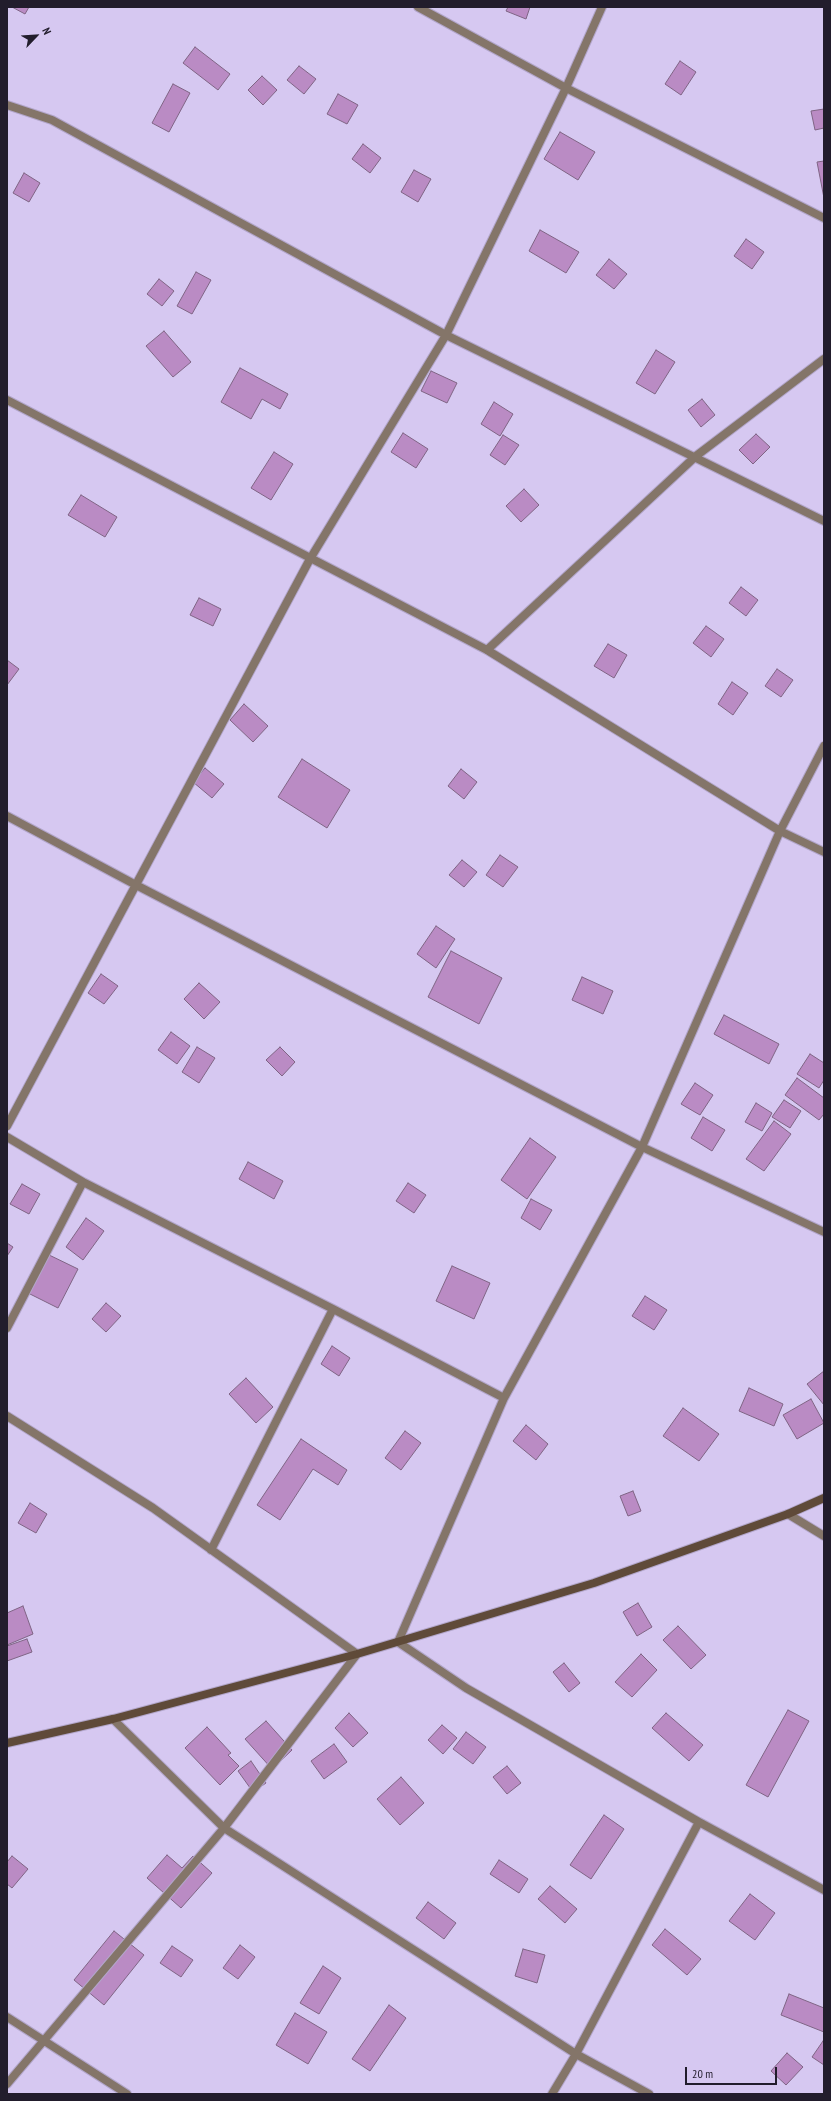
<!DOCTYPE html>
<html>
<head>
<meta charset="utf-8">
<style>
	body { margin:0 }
	#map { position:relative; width:831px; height:2101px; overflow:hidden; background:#d6c8f1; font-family:"PT Sans Narrow",sans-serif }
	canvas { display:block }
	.frame { position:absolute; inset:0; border:8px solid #221d2c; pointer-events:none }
	.north { position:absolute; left:16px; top:16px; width:40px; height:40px; -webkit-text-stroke:3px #d6c8f1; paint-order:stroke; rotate:65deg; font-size:11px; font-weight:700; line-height:16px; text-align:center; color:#221d2c }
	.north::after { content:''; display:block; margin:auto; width:14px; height:18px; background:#221d2c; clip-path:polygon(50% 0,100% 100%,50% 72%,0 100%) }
	.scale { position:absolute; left:685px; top:2067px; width:92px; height:18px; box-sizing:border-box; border:2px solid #221d2c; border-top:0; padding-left:5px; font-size:12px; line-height:14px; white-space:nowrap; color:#221d2c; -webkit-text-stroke:3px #d6c8f1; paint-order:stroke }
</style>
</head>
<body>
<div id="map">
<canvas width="831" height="2101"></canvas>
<div class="frame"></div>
<div class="north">N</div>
<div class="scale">20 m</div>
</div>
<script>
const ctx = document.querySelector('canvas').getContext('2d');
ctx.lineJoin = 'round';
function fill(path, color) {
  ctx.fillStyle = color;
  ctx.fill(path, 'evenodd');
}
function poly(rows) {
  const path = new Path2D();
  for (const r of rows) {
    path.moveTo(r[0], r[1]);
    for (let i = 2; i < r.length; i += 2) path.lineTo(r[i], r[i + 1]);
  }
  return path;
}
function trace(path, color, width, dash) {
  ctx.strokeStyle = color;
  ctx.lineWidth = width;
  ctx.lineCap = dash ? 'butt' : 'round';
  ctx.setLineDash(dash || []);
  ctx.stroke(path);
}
const building = poly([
	[12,7,29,7,25,14,12,7],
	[508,7,530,7,526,19,506,11,508,7],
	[195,47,230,74,218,90,183,63,195,47],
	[680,61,696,72,681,95,665,84,680,61],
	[299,66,316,79,304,94,287,80,299,66],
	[262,76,277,90,263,105,248,90,262,76],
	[173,84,190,93,169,132,152,123,173,84],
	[338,94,358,105,347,124,327,114,338,94],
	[824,109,824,128,815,130,811,111,824,109],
	[560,132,595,152,578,180,544,159,560,132],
	[363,144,381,158,370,173,352,159,363,144],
	[824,161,824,198,817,162,824,161],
	[414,170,431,179,418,202,401,192,414,170],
	[24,173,40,183,29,202,13,193,24,173],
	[540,230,579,252,566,273,529,251,540,230],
	[746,239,764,252,752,269,734,256,746,239],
	[609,259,627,274,614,289,596,275,609,259],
	[196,272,211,280,192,314,177,306,196,272],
	[159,279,174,291,162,306,147,294,159,279],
	[164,331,191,362,173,377,146,346,164,331],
	[656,350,675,362,655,394,636,383,656,350],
	[240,368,288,394,280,409,262,399,251,419,221,402,240,368],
	[431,371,457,383,447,403,421,391,431,371],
	[702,399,715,415,701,427,688,410,702,399],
	[494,402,513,414,500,436,481,424,494,402],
	[403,433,428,449,416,468,391,452,403,433],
	[756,434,770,447,753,464,739,450,756,434],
	[503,435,519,445,505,465,490,455,503,435],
	[274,452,293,464,271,500,251,488,274,452],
	[524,489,539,505,521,522,506,506,524,489],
	[81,495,117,517,105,537,68,515,81,495],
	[741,587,758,600,746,616,729,603,741,587],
	[199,598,221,609,213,626,190,615,199,598],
	[706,626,724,639,711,657,693,643,706,626],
	[608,644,627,655,614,678,594,666,608,644],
	[7,660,19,669,7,685,7,660],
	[777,669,793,680,781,697,765,686,777,669],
	[732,682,748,693,733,715,718,704,732,682],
	[244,704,268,726,253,742,230,720,244,704],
	[302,759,350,790,327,828,278,797,302,759],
	[205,768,224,784,212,798,193,782,205,768],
	[461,769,477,782,464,799,448,786,461,769],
	[500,855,518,867,503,887,486,875,500,855],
	[462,860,477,872,464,887,449,875,462,860],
	[436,926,455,939,436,968,417,954,436,926],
	[451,951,502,978,479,1024,428,997,451,951],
	[101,974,118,986,104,1004,88,993,101,974],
	[582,977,613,991,603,1014,572,1000,582,977],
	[199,983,220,1002,204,1019,184,999,199,983],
	[724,1015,779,1044,769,1064,714,1034,724,1015],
	[171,1032,190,1046,177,1064,158,1050,171,1032],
	[197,1047,215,1058,199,1083,182,1072,197,1047],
	[280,1047,295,1062,282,1076,266,1060,280,1047],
	[810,1054,824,1063,824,1080,819,1088,797,1074,810,1054],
	[797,1078,824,1098,824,1114,819,1120,785,1095,797,1078],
	[695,1083,713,1095,700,1115,681,1104,695,1083],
	[784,1100,801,1111,790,1128,772,1117,784,1100],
	[756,1103,772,1113,762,1131,745,1122,756,1103],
	[703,1117,725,1130,712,1151,691,1138,703,1117],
	[774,1121,791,1134,764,1171,746,1159,774,1121],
	[530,1138,556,1157,527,1199,501,1180,530,1138],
	[248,1162,283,1181,274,1199,239,1179,248,1162],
	[408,1183,426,1195,414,1213,396,1201,408,1183],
	[22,1184,40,1194,29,1214,10,1204,22,1184],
	[531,1199,552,1210,540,1230,521,1218,531,1199],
	[86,1218,104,1231,83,1260,66,1247,86,1218],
	[7,1243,13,1247,7,1256,7,1243],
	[45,1253,78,1269,58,1308,26,1292,45,1253],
	[452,1266,490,1283,474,1319,436,1301,452,1266],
	[645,1296,667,1310,654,1330,632,1316,645,1296],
	[106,1303,121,1316,106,1332,92,1319,106,1303],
	[332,1346,350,1358,339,1376,321,1364,332,1346],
	[824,1371,824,1405,807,1384,824,1371],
	[246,1378,273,1407,256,1423,229,1394,246,1378],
	[749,1388,783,1404,774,1426,739,1411,749,1388],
	[811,1399,824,1423,797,1439,783,1415,811,1399],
	[683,1408,719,1434,699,1461,663,1436,683,1408],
	[526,1425,548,1444,536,1460,513,1441,526,1425],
	[405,1431,421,1443,401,1470,385,1458,405,1431],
	[301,1439,347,1470,338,1485,313,1469,280,1520,257,1505,301,1439],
	[633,1491,641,1511,628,1516,620,1496,633,1491],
	[30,1503,47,1514,36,1533,18,1523,30,1503],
	[638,1603,652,1627,637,1636,623,1612,638,1603],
	[23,1606,33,1634,7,1645,7,1613,23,1606],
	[678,1626,706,1655,691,1669,663,1640,678,1626],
	[27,1639,32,1652,7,1661,7,1646,27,1639],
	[641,1654,657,1670,632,1697,615,1682,641,1654],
	[564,1663,580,1683,569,1692,553,1672,564,1663],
	[788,1710,809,1721,768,1797,746,1785,788,1710],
	[349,1713,368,1733,353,1747,335,1728,349,1713],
	[666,1713,703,1745,689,1761,652,1728,666,1713],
	[266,1721,292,1750,272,1769,245,1739,266,1721],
	[442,1725,457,1738,443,1754,428,1740,442,1725],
	[207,1727,231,1753,228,1755,239,1766,220,1785,185,1748,207,1727],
	[466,1732,486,1747,473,1764,453,1749,466,1732],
	[334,1744,347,1762,324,1779,311,1761,334,1744],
	[251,1761,266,1783,253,1792,238,1771,251,1761],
	[507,1766,521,1783,507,1794,493,1777,507,1766],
	[401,1777,424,1803,400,1825,377,1799,401,1777],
	[604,1815,624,1829,591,1879,570,1865,604,1815],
	[167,1855,182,1868,193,1856,212,1873,181,1908,147,1878,167,1855],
	[12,1856,28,1869,12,1888,7,1884,7,1862,12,1856],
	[499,1860,528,1879,519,1893,490,1874,499,1860],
	[550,1886,577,1909,565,1923,538,1899,550,1886],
	[750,1894,775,1913,755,1940,729,1921,750,1894],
	[428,1902,456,1923,444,1939,416,1918,428,1902],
	[665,1929,701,1959,687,1975,652,1945,665,1929],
	[114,1931,144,1955,104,2005,74,1980,114,1931],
	[240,1945,255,1957,238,1979,223,1968,240,1945],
	[172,1946,193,1960,181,1977,160,1963,172,1946],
	[523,1949,545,1955,537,1983,515,1976,523,1949],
	[323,1966,341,1978,319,2014,300,2003,323,1966],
	[789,1994,824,2008,824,2032,781,2015,789,1994],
	[389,2005,406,2018,370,2071,352,2059,389,2005],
	[295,2013,327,2032,308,2064,276,2045,295,2013],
	[823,2041,824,2041,824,2065,812,2057,823,2041],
	[787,2053,803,2067,786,2085,771,2071,787,2053]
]);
const minor = poly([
	[418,7,566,88,824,218],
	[7,105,52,120,446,335,824,521],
	[7,400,487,650,780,831,824,852],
	[487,650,696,456,824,359],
	[824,746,780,831,642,1147,504,1398,398,1642,466,1688,699,1822,824,1890],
	[7,816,136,885,642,1147,824,1232],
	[7,1126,310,559,446,335,566,88,602,7],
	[7,1137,83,1182,333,1309,504,1398],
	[7,1328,83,1182],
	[7,1416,153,1508,357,1654,224,1828,7,2084],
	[788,1514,824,1536],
	[211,1550,333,1309],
	[113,1719,224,1828,576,2054,649,2094],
	[7,2017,127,2094],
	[552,2094,576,2054,699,1822]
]);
const secondary = poly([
	[7,1743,113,1719,357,1654,594,1583,788,1514,824,1498]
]);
fill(building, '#ba8bc4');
trace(building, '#7f6484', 1);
trace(minor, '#b2a6ca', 10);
trace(secondary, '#b2a6ca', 10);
trace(minor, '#847569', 8);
trace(secondary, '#5f4a39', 8);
</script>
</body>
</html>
